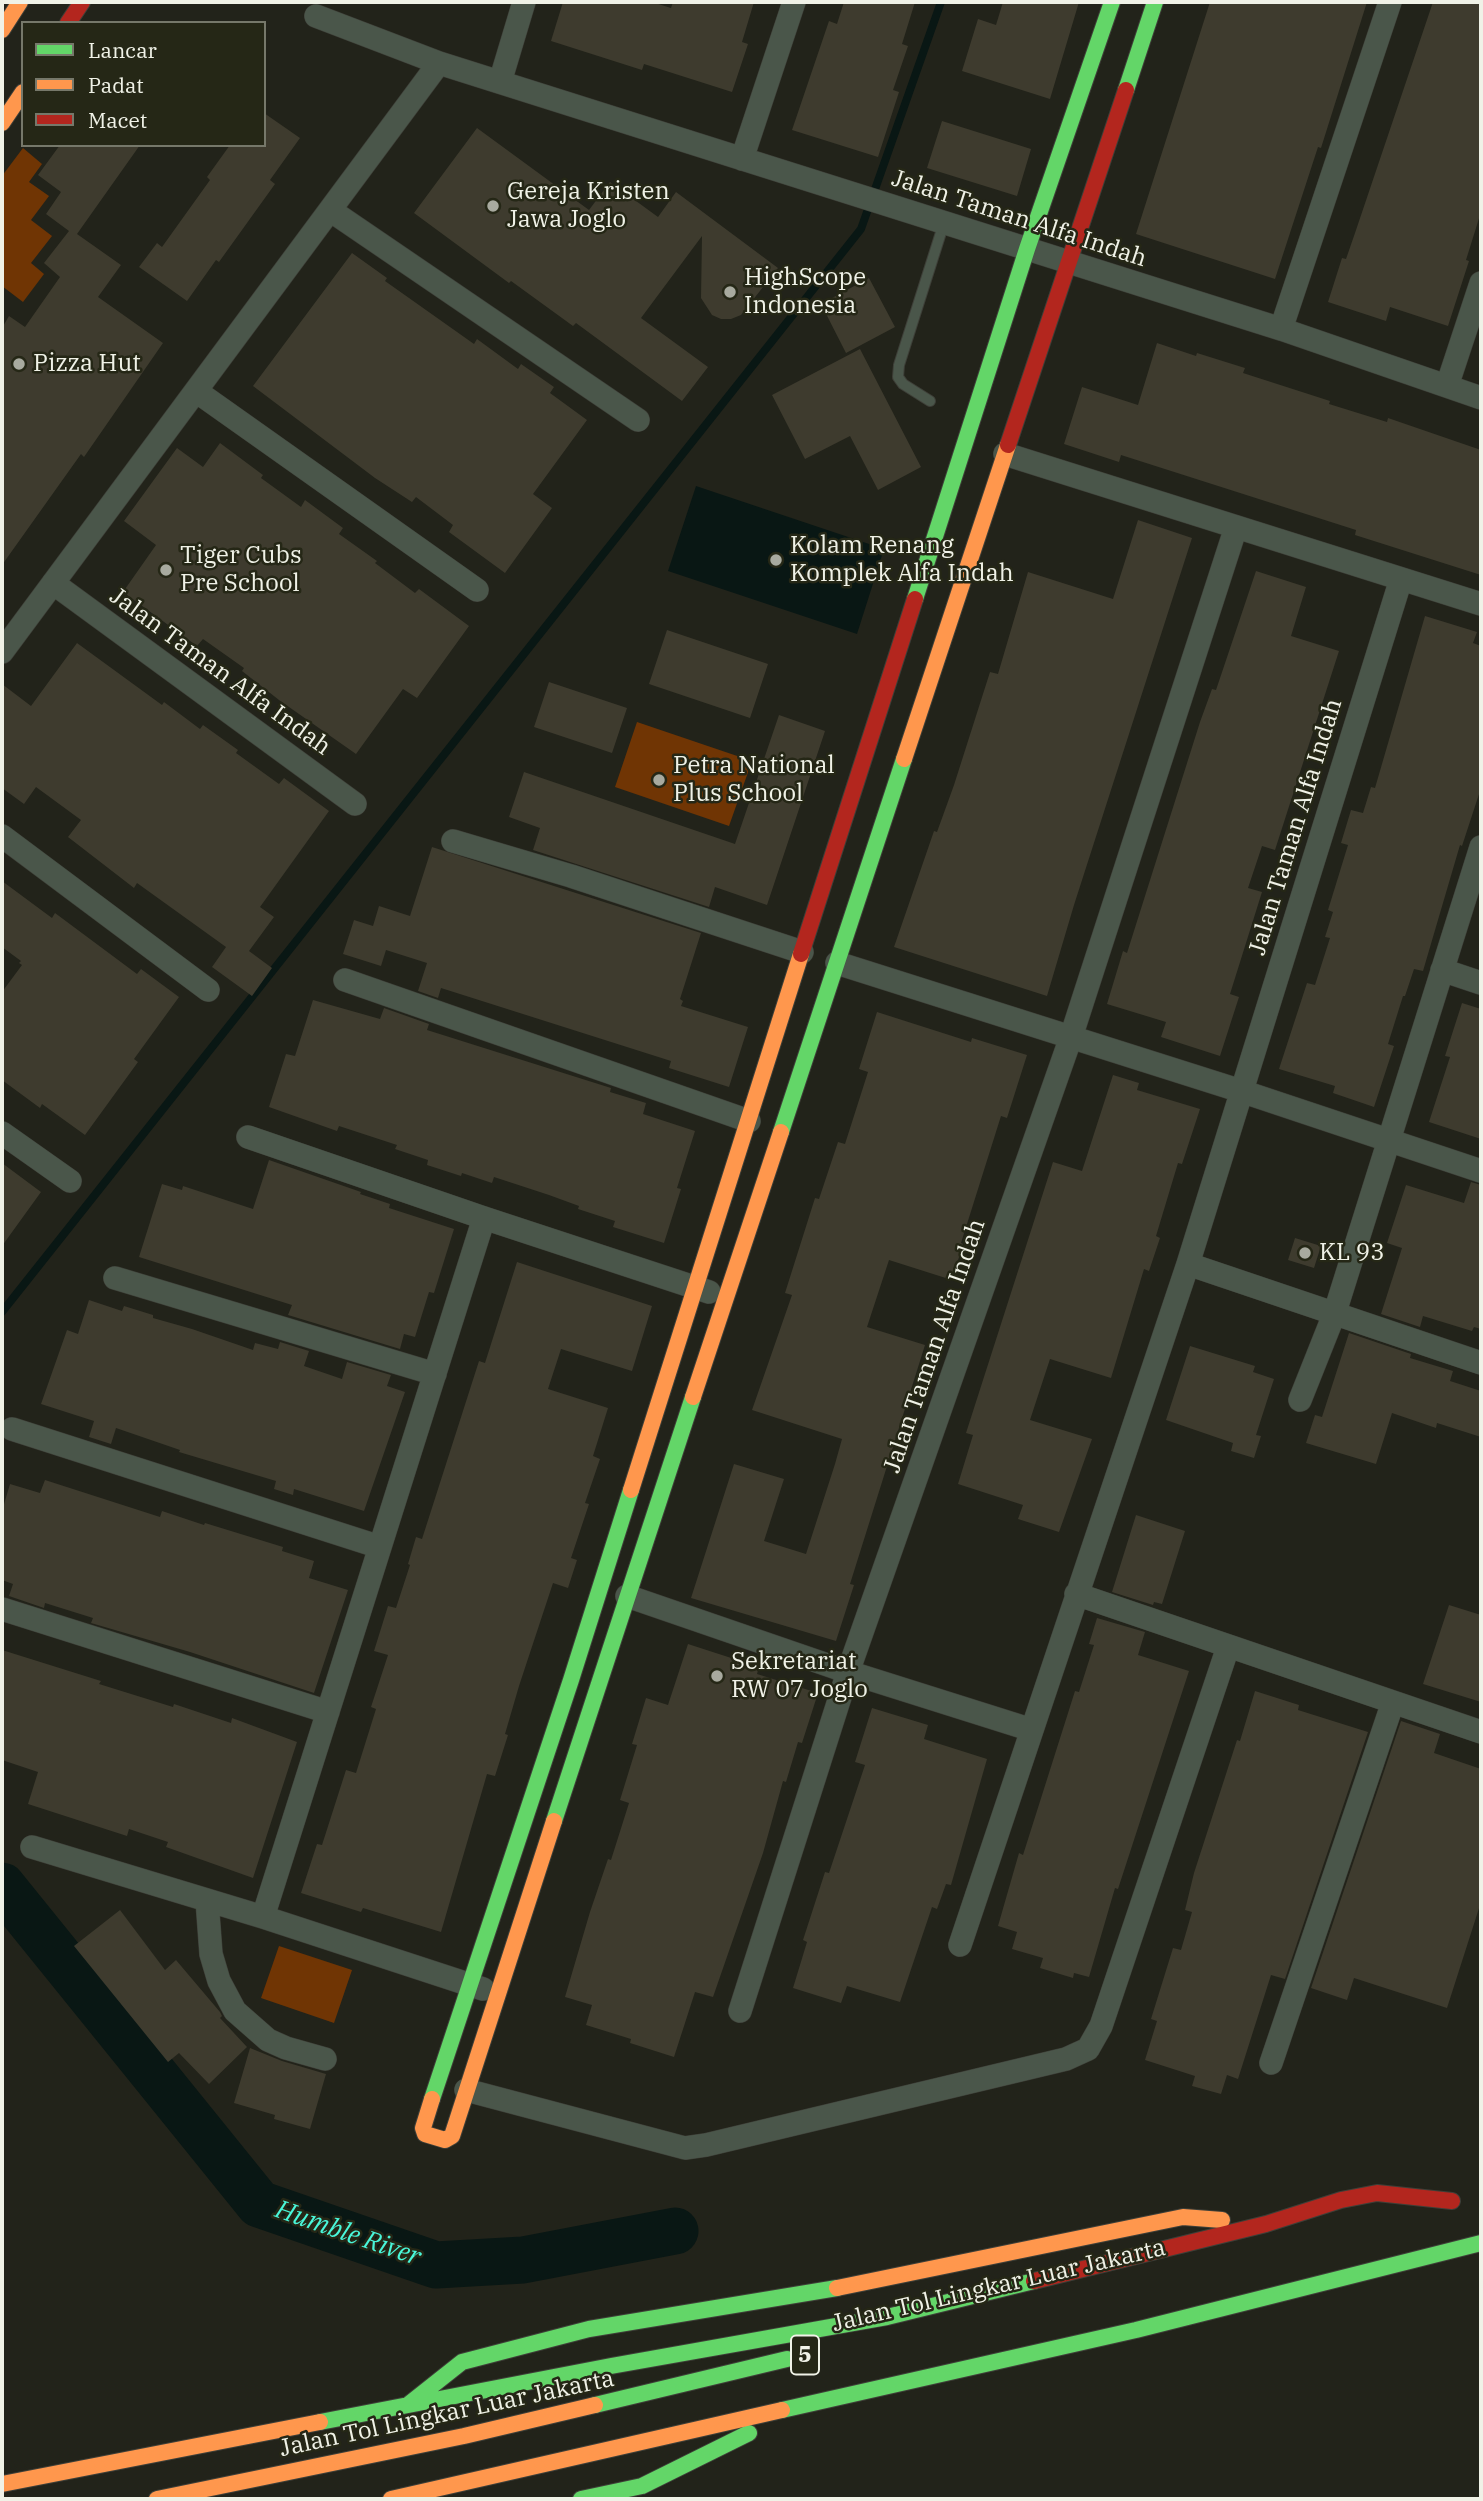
<!DOCTYPE html>
<html>
<head>
<meta charset="utf-8">
<style>
	body { margin:0 }
	#map { position:relative; width:1483px; height:2501px; overflow:hidden; background:#22231a; font-family:"IBM Plex Serif",serif }
	canvas { display:block }
	.frame { position:absolute; inset:0; border:4px solid #f0f2e7; pointer-events:none }
	.legend { position:absolute; left:21px; top:21px; width:245px; height:126px; box-sizing:border-box; background:#252716; border:2px solid #76786a; margin:0; padding:9px 12px; list-style:none; font-size:21px; color:#f0f2e7 }
	.legend li { display:flex; align-items:center; gap:14px; height:35px }
	.legend b { width:35px; border:2px solid #76786a }
</style>
</head>
<body>
<div id="map">
<canvas width="1483" height="2501"></canvas>
<div class="frame"></div>
<ul class="legend">
<li><b style="height:9px;background:#63d668"></b>Lancar</li>
<li><b style="height:9px;background:#ff974d"></b>Padat</li>
<li><b style="height:9px;background:#b3261e"></b>Macet</li>
</ul>
</div>
<script>
const ctx = document.querySelector('canvas').getContext('2d');
ctx.lineJoin = 'round';
function fill(path, color) {
  ctx.fillStyle = color;
  ctx.fill(path, 'evenodd');
}
function poly(rows) {
  const path = new Path2D();
  for (const r of rows) {
    path.moveTo(r[0], r[1]);
    for (let i = 2; i < r.length; i += 2) path.lineTo(r[i], r[i + 1]);
  }
  return path;
}
function trace(path, color, width, dash) {
  ctx.strokeStyle = color;
  ctx.lineWidth = width;
  ctx.lineCap = dash ? 'butt' : 'round';
  ctx.setLineDash(dash || []);
  ctx.stroke(path);
}
function drawText(font, color, halo, rows, align = 'center') {
  ctx.font = font + ' "IBM Plex Serif",serif';
  ctx.lineWidth = 5;
  ctx.setLineDash([]);
  ctx.textBaseline = 'middle';
  ctx.strokeStyle = halo;
  ctx.fillStyle = color;
  for (const [text, x, y, turn = 0] of rows) {
    ctx.save();
    ctx.translate(x, y);
    ctx.rotate((+turn || 0) * Math.PI / 180);
    ctx.textAlign = isNaN(turn) ? turn : align;
    if (halo) ctx.strokeText(text, 0, 0);
    ctx.fillText(text, 0, 0);
    ctx.restore();
  }
}
const green = poly([
	[23,148,42,164,29,182,49,196,31,220,52,236,31,263,44,274,23,302,2,286,2,176],
	[637,722,752,761,729,826,615,787],
	[279,1946,352,1970,334,2023,261,1998]
]);
const water = poly([
	[696,486,884,549,857,634,668,571]
]);
const stream = poly([
	[2,1312,861,229,941,2]
]);
const river = poly([
	[2,1886,259,2204,436,2265,523,2260,675,2231]
]);
const building = poly([
	[563,2,652,2,671,8,673,2,754,2,742,42,748,44,732,92,644,64,642,70,551,41],
	[844,2,915,2,902,44,908,46,893,90,899,92,878,157,792,130,829,21,837,24],
	[1003,2,1079,2,1050,99,962,71,978,19,996,25],
	[1210,2,1367,2,1321,148,1318,147,1275,279,1136,234],
	[1433,2,1481,2,1481,212,1466,260,1469,261,1448,326,1390,307,1386,321,1328,302,1342,258,1346,259,1355,233],
	[264,113,300,138,270,180,275,184,219,262,216,260,187,301,139,267,157,243,162,247,210,180,207,177,230,145,264,145],
	[942,121,1031,149,1017,196,927,168],
	[477,128,589,210,610,182,658,217,676,192,778,268,741,315,731,319,721,319,712,315,701,298,702,236,641,318,708,367,682,401,576,323,573,326,511,281,509,283,414,213],
	[60,145,140,145,77,234,121,265,98,297,163,343,84,457,81,454,2,565,2,328,9,316,25,327,60,277,44,263,69,231,46,214,61,192,38,175],
	[352,253,387,278,385,281,474,344,477,339,518,369,521,364,554,387,550,393,587,420,533,494,552,508,505,573,449,532,453,525,416,497,412,502,375,478,253,386],
	[869,278,895,327,846,353,821,304],
	[1157,343,1196,356,1197,353,1245,368,1243,373,1330,401,1329,404,1387,422,1388,418,1481,450,1481,575,1355,535,1356,530,1121,455,1119,462,1064,444,1082,387,1138,405],
	[860,349,921,467,878,490,850,436,805,459,772,395],
	[220,443,263,475,261,478,301,507,305,500,343,528,339,534,377,561,375,563,415,593,419,589,469,626,417,698,403,689,356,754,279,700,242,671,244,668,203,639,197,646,123,592,156,545,124,521,177,448,203,467],
	[1138,520,1192,538,1074,905,1047,996,894,947,934,831,937,832,954,785,990,672,998,674,1028,572,1113,599],
	[1256,571,1306,587,1291,636,1339,651,1275,850,1262,846,1248,888,1262,892,1230,994,1239,997,1220,1056,1161,1037,1166,1022,1107,1004,1123,951,1127,953,1200,722,1212,689,1216,690],
	[1425,616,1477,632,1473,643,1481,646,1481,788,1462,846,1460,845,1423,971,1414,969,1405,996,1403,996,1388,1044,1394,1046,1374,1107,1333,1093,1335,1086,1279,1069,1307,983,1315,985,1330,938,1325,937,1333,912,1328,910,1348,845,1341,843,1351,810,1363,813,1371,787,1375,788],
	[667,630,768,664,750,718,649,684],
	[77,643,162,705,164,702,200,729,203,725,238,750,236,753,279,784,284,778,329,811,260,907,274,917,249,951,272,968,252,996,212,967,226,947,137,883,134,888,68,837,81,820,36,787,24,804,2,788,2,684,31,706],
	[549,682,627,708,612,753,534,727],
	[779,715,825,731,767,905,715,887,709,907,533,850,540,828,509,817,524,772,735,844],
	[432,847,701,933,680,999,683,1001,681,1006,748,1027,729,1087,669,1068,671,1061,441,988,438,998,418,991,427,963,386,950,381,966,343,954,354,920,373,926,379,906,410,916],
	[2,881,52,918,55,913,137,974,141,969,179,997,134,1059,138,1062,85,1135,42,1104,40,1108,2,1080,2,992,22,965,19,963,21,961,2,947],
	[313,1000,380,1019,384,1008,429,1024,427,1030,611,1088,610,1092,646,1103,643,1114,695,1131,677,1188,681,1189,664,1243,613,1227,615,1221,578,1209,579,1206,549,1195,494,1177,492,1183,462,1173,461,1176,427,1165,428,1160,395,1149,397,1145,339,1126,337,1131,269,1107,286,1054,295,1056],
	[1462,1003,1481,1009,1481,1139,1429,1122,1450,1057,1445,1056],
	[877,1012,971,1042,972,1038,1027,1055,1007,1118,1001,1116,961,1243,963,1244,952,1280,889,1260,867,1327,925,1345,850,1584,854,1585,836,1641,691,1598,734,1464,784,1479,764,1541,806,1554,835,1464,842,1439,752,1410,792,1295,785,1293,815,1198,819,1199,838,1142,845,1144,868,1072,859,1069],
	[1113,1075,1139,1083,1137,1090,1200,1109,1182,1164,1178,1163,1156,1236,1160,1238,1149,1271,1144,1269,1111,1378,1050,1359,1030,1420,1092,1439,1059,1532,1018,1519,1023,1505,958,1484,973,1435,966,1433,1053,1162,1082,1171],
	[269,1160,361,1192,360,1194,390,1204,389,1208,454,1229,434,1293,429,1292,415,1337,404,1334,400,1349,288,1315,292,1305,139,1257,162,1184,182,1190,183,1186,253,1209],
	[2,1163,41,1192,2,1246],
	[1471,1182,1481,1185,1481,1329,1474,1327,1472,1331,1423,1316,1420,1327,1381,1314,1402,1248,1387,1243,1406,1185,1464,1203],
	[1295,1238,1321,1246,1314,1268,1288,1260],
	[517,1262,652,1306,632,1371,561,1349,548,1389,608,1408,593,1456,600,1459,585,1503,589,1504,571,1558,577,1560,568,1588,553,1583,519,1686,505,1734,508,1735,495,1776,487,1774,441,1932,363,1908,361,1912,301,1893,317,1844,322,1845,346,1770,356,1773,376,1709,371,1707,388,1655,374,1651,388,1606,396,1608,410,1565,408,1564,416,1537,422,1539,479,1361,485,1363],
	[89,1300,122,1311,124,1306,153,1315,153,1318,192,1329,253,1350,255,1343,278,1349,280,1342,309,1351,304,1366,342,1379,347,1362,391,1375,387,1386,405,1392,364,1511,294,1489,293,1495,274,1489,276,1481,179,1452,180,1450,116,1428,111,1444,89,1437,94,1421,41,1404,67,1330,78,1334],
	[1349,1333,1411,1354,1410,1358,1453,1371,1450,1381,1481,1391,1481,1437,1437,1423,1436,1428,1392,1413,1376,1464,1306,1443,1315,1415,1322,1417],
	[1190,1346,1255,1366,1253,1372,1274,1379,1256,1435,1261,1436,1254,1458,1231,1451,1233,1443,1166,1420],
	[45,1480,160,1517,162,1511,204,1525,205,1523,283,1547,282,1551,314,1561,309,1578,348,1590,314,1693,190,1652,91,1623,93,1618,45,1603,44,1608,9,1596,13,1584,2,1580,2,1511,10,1484,40,1493],
	[1136,1515,1185,1531,1162,1604,1154,1602,1153,1605,1112,1592],
	[1449,1605,1481,1615,1481,1702,1423,1684],
	[1097,1618,1145,1632,1138,1655,1189,1671,1118,1889,1115,1888,1089,1977,1074,1973,1073,1978,1040,1968,1043,1958,1012,1949,1017,1932,998,1926,1019,1853,1023,1855,1075,1691,1079,1692,1094,1645,1089,1644],
	[688,1644,759,1667,757,1674,818,1693,802,1743,798,1742,786,1782,783,1781,763,1853,713,1997,695,1992,674,2057,630,2043,631,2039,586,2025,592,2005,565,1997,590,1912,608,1859,611,1860,629,1803,620,1800,637,1745,632,1744,646,1698,668,1705],
	[2,1650,101,1681,99,1684,173,1707,174,1704,231,1723,232,1718,297,1742,253,1878,166,1847,168,1842,129,1829,127,1836,28,1804,38,1772,2,1760],
	[1255,1691,1299,1705,1298,1710,1368,1732,1285,1979,1271,1975,1238,2079,1227,2075,1221,2094,1192,2086,1195,2076,1145,2060,1157,2021,1151,2019,1173,1948,1181,1950,1192,1912,1185,1910,1194,1873,1237,1740,1240,1741],
	[872,1708,928,1725,924,1739,987,1759,951,1885,946,1884,937,1909,932,1907,900,2002,847,1986,841,2003,793,1988,807,1942,803,1940,825,1872,829,1873,865,1765,855,1762],
	[1401,1721,1440,1734,1434,1753,1481,1769,1481,1902,1447,2008,1354,1978,1347,2000,1311,1988],
	[120,1910,165,1970,176,1960,220,2012,222,2016,220,2018,247,2047,209,2084,179,2053,168,2062,74,1946],
	[250,2048,282,2061,326,2074,310,2129,274,2119,275,2115,234,2103]
]);
const lane = poly([
	[930,401,903,384,898,377,899,365,944,223]
]);
const street = poly([
	[316,16,439,63,1281,329,1481,398],
	[500,82,524,2],
	[742,159,794,2],
	[330,210,638,420],
	[1281,329,1390,2],
	[1447,386,1481,283],
	[196,391,477,590],
	[1005,454,1481,604],
	[53,583,355,804],
	[2,652,439,63],
	[2,836,208,990],
	[453,841,571,876,802,952],
	[837,963,1241,1091,1481,1171],
	[1442,970,1481,983],
	[345,980,749,1121],
	[2,1133,70,1181],
	[248,1137,484,1218,709,1292],
	[1188,1264,1481,1363],
	[115,1278,435,1374],
	[1300,1400,1335,1312,1481,847],
	[12,1429,380,1547],
	[1076,1594,1481,1732],
	[627,1596,848,1672,1032,1730],
	[2,1609,328,1712],
	[32,1847,263,1917,483,1989],
	[207,1900,211,1954,219,1981,235,2011,268,2040,286,2048,325,2059],
	[263,1917,484,1218],
	[960,1945,1188,1264,1401,579],
	[740,2011,848,1672,1071,1037,1236,527],
	[1271,2063,1393,1702],
	[466,2090,685,2148,706,2145,1066,2059,1088,2049,1101,2026,1228,1647]
]);
const fast = poly([
	[1126,90,1155,2],
	[915,599,1027,249,1112,2],
	[781,1132,904,759],
	[554,1821,693,1397],
	[432,2099,571,1680,631,1490],
	[409,2404,462,2362,589,2329,837,2288],
	[595,2405,787,2359],
	[782,2410,1136,2330,1481,2243],
	[320,2422,611,2366,887,2317,1034,2281],
	[581,2499,642,2486,749,2433]
]);
const slow = poly([
	[2,30,20,2],
	[2,123,23,92],
	[904,759,1008,445],
	[693,1397,781,1132],
	[631,1490,801,954],
	[432,2099,423,2128,425,2134,445,2140,452,2136,554,1821],
	[837,2288,1183,2217,1222,2220],
	[2,2484,320,2422],
	[157,2499,464,2436,595,2405],
	[391,2499,782,2410]
]);
const jam = poly([
	[68,23,82,2],
	[1008,445,1126,90],
	[801,954,915,599],
	[1034,2281,1266,2224,1341,2200,1377,2193,1452,2201]
]);
const markers = [
	[493,206,7,"#a8aa9f"],
	[730,292,7,"#a8aa9f"],
	[19,364,7,"#a8aa9f"],
	[776,560,7,"#a8aa9f"],
	[166,570,7,"#a8aa9f"],
	[659,780,7,"#a8aa9f"],
	[1305,1253,7,"#a8aa9f"],
	[717,1676,7,"#a8aa9f"]
];
const shields = [
	[805,2355,28]
];
const shieldNames = [
	["5",805,2355]
];
const poiNames = [
	["Gereja Kristen",507,192],
	["Jawa Joglo",507,220],
	["HighScope",744,278],
	["Indonesia",744,306],
	["Pizza Hut",33,364],
	["Kolam Renang",790,546],
	["Komplek Alfa Indah",790,574],
	["Tiger Cubs",180,556],
	["Pre School",180,584],
	["Petra National",673,766],
	["Plus School",673,794],
	["KL 93",1319,1253],
	["Sekretariat",731,1662],
	["RW 07 Joglo",731,1690]
];
const streetNames = [
	["Jalan Taman Alfa Indah",1019,219,18],
	["Jalan Taman Alfa Indah",220,672,36],
	["Jalan Taman Alfa Indah",1296,827,-73],
	["Jalan Taman Alfa Indah",935,1346,-71],
	["Jalan Tol Lingkar Luar Jakarta",999,2286,-13],
	["Jalan Tol Lingkar Luar Jakarta",447,2414,-12]
];
const waterNames = [
	["Humble River",348,2234,19]
];
fill(green, '#703504');
fill(water, '#091714');
trace(stream, '#091714', 8);
trace(river, '#091714', 47);
fill(building, '#3e3b2e');
trace(lane, '#3e3f38', 12);
trace(street, '#3e3f38', 24);
trace(fast, '#3e3f38', 18);
trace(slow, '#3e3f38', 18);
trace(jam, '#3e3f38', 18);
trace(lane, '#4a564a', 10);
trace(street, '#4a564a', 23);
trace(fast, '#63d668', 16);
trace(slow, '#ff974d', 16);
trace(jam, '#b3261e', 16);
for (const [x, y, r, color] of markers) {
  const dot = new Path2D();
  dot.arc(x, y, r, 0, 2 * Math.PI);
  ctx.fillStyle = color;
  ctx.fill(dot);
  trace(dot, '#252716', 2.5);
}
for (const [x, y, w] of shields) {
  const box = new Path2D();
  box.roundRect(x - w / 2, y - 19.5, w, 39, 5);
  ctx.fillStyle = '#252716';
  ctx.fill(box);
  trace(box, '#f0f2e7', 2);
}
drawText('bold 23px', '#f0f2e7', null, shieldNames);
drawText('24px', '#f0f2e7', '#252716', poiNames, 'left');
drawText('24px', '#f0f2e7', '#252716', streetNames);
drawText('italic 26px', '#49f6d9', '#252716', waterNames);
</script>
</body>
</html>
